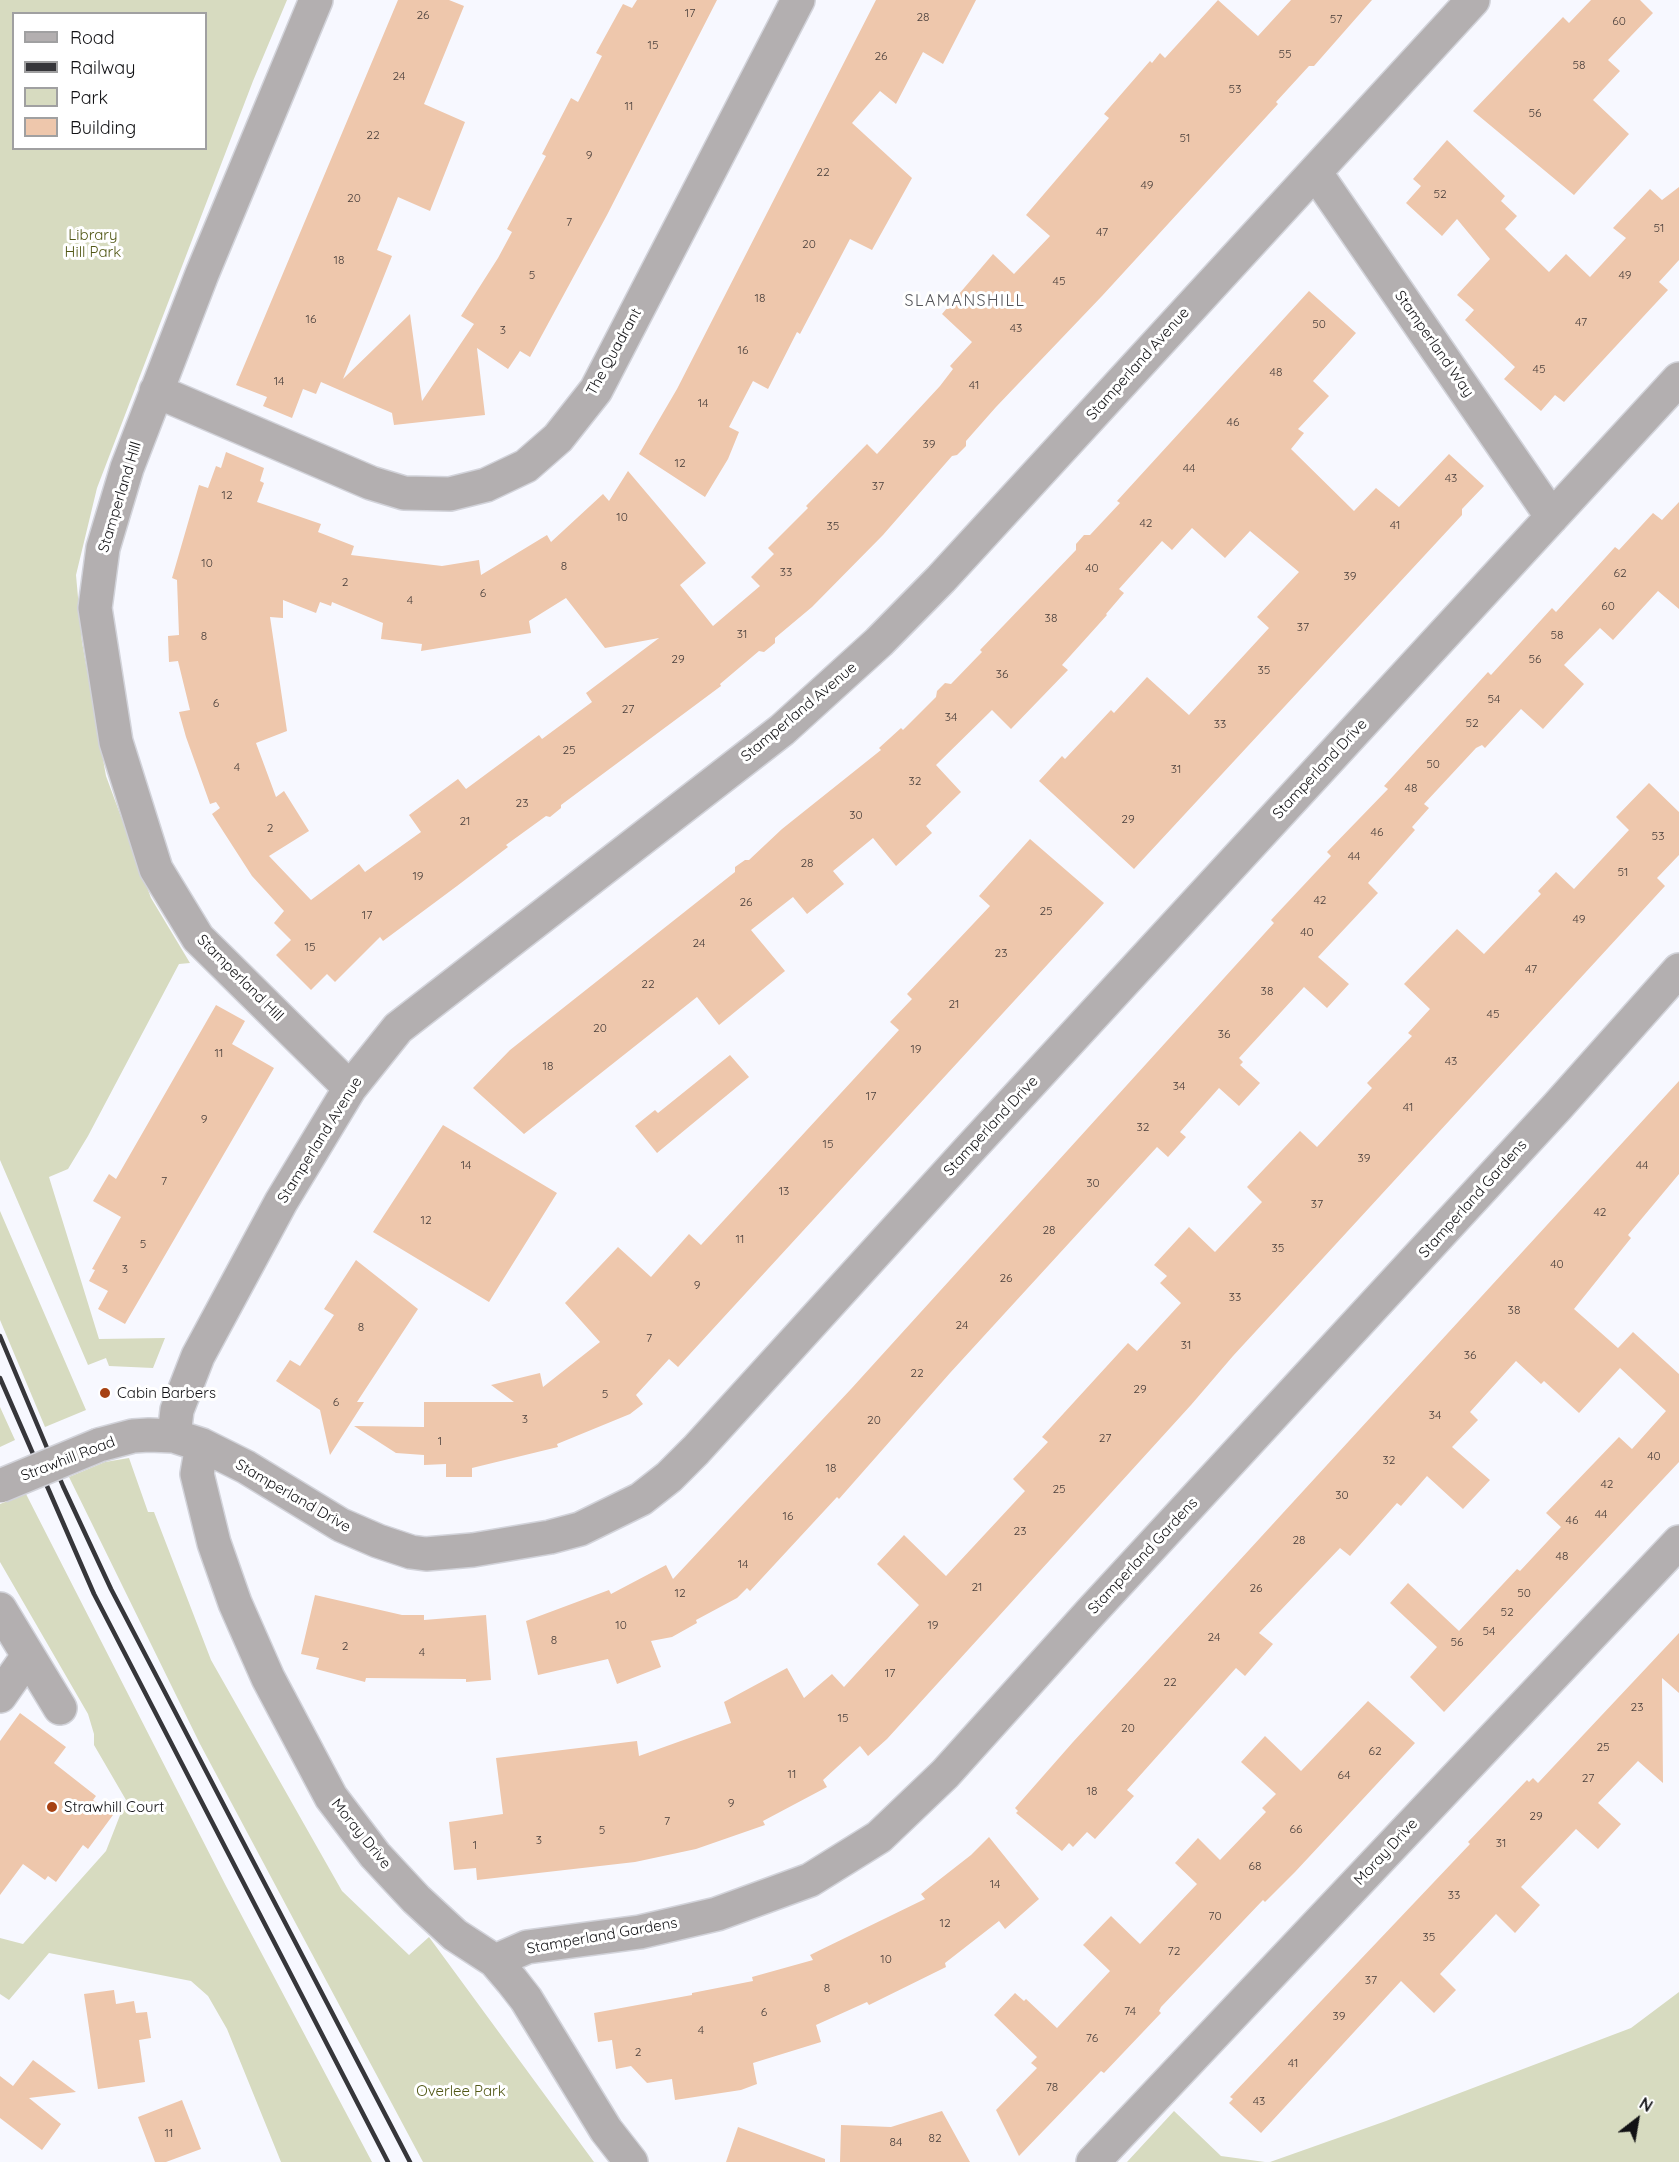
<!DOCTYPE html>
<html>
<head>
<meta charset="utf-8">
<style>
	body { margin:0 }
	#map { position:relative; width:1679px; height:2162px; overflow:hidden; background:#f7f8ff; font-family:Quicksand,sans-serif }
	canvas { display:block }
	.legend { position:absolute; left:12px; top:12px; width:195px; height:138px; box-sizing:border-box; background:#fff; border:2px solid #a0a0a1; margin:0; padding:8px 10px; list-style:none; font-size:18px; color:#121215 }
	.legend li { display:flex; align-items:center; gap:12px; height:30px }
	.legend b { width:30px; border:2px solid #a0a0a1 }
	.north { position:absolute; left:1607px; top:2090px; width:60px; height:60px; -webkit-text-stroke:4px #fff; paint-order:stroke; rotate:31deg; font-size:16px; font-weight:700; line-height:24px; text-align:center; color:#121215 }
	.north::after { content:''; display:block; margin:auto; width:21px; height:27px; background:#121215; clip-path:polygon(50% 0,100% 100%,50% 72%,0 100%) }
</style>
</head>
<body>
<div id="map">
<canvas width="1679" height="2162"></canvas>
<ul class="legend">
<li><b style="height:8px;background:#b3afb0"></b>Road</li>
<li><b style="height:8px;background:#36363a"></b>Railway</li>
<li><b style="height:16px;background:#d7dbc0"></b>Park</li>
<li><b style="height:16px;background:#eec7ac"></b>Building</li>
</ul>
<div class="north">N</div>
</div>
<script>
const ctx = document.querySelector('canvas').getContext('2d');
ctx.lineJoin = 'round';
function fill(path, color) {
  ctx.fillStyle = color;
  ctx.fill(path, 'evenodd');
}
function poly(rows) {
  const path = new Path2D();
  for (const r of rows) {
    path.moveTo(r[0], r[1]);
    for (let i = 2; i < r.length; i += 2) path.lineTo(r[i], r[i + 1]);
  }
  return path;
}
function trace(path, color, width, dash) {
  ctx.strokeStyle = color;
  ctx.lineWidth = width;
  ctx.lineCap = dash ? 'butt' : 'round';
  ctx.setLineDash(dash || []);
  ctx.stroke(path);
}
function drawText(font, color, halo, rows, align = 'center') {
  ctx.font = font + ' Quicksand,sans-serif';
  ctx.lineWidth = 6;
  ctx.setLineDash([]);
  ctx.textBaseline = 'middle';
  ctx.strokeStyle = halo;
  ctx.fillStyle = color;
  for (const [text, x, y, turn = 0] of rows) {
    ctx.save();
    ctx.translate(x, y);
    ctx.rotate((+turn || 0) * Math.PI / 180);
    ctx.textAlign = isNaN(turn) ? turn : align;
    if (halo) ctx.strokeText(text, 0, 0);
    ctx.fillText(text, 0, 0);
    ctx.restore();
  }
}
const green = poly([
	[0,0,287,0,253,81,97,488,76,575,82,642,106,776,151,898,190,963,179,964,88,1136,68,1169,49,1177,99,1339,165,1338,153,1368,109,1366,106,1358,88,1365,0,1160],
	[14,14,206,14,206,148,14,148],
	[0,1211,86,1410,45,1427,0,1320],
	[0,1407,15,1440,0,1447],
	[129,1458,148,1512,154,1512,211,1660,342,1891,409,1955,429,1937,594,2162,423,2162,200,1744,69,1477,105,1462],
	[26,1494,226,1886,372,2162,281,2162,227,2029,208,1996,191,1981,49,1953,9,2000,0,1994,0,1938,23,1944,106,1851,126,1800,94,1745,94,1734,88,1714,0,1562,0,1504],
	[1679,1992,1679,2162,1270,2162,1386,2121,1631,2028],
	[1174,2111,1221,2156,1265,2162,1127,2162]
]);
const building = poly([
	[398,0,449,0,464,6,424,104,465,122,430,211,398,197,377,250,392,256,343,379,410,314,422,401,474,324,461,316,498,258,512,232,507,229,546,156,542,154,571,98,578,102,602,56,596,53,623,4,632,8,637,0,717,0,607,215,530,357,520,351,508,369,477,348,485,415,394,425,392,413,321,382,316,394,303,389,292,418,263,406,267,397,236,385],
	[876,0,976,0,943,64,923,52,896,104,880,91,852,123,912,178,872,250,850,239,800,334,797,332,768,389,753,381,729,427,739,432,728,459,705,497,639,454,677,389],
	[1218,0,1258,36,1291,0,1372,0,1314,66,1309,66,1276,102,1278,104,1102,296,996,407,966,441,966,446,957,455,952,456,883,535,812,607,775,638,775,643,764,652,759,651,720,684,721,686,561,805,561,808,550,817,546,816,506,845,508,847,457,886,383,941,380,937,335,982,327,974,311,990,276,955,291,940,274,923,284,911,252,876,212,814,220,808,216,802,210,804,186,737,179,712,190,710,178,661,169,662,168,636,179,635,177,580,172,578,199,485,208,488,216,466,221,468,226,452,264,468,260,481,264,483,257,502,321,524,318,532,354,546,351,555,442,566,479,560,481,575,547,535,551,542,603,494,609,501,628,471,706,563,680,585,713,626,760,586,751,577,774,554,768,548,808,508,806,506,867,444,877,454,940,386,953,369,950,366,972,342,942,314,993,254,1014,274,1050,236,1026,215,1109,118,1104,114,1150,61,1152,63,1160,53,1165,58],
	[566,598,605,648,659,638,586,693,592,702,542,739,539,735,466,789,458,779,409,815,421,832,365,872,359,864,311,900,269,856,309,831,284,791,276,797,256,743,287,731,270,617,283,618,283,600,316,613,320,602,331,606,332,602,383,623,381,639,422,644,421,651,531,633,529,621],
	[1591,0,1640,0,1653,13,1608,60,1620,71,1593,100,1629,134,1574,195,1473,111,1563,17,1569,23],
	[1447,140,1505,196,1501,201,1517,216,1505,229,1549,272,1566,254,1590,277,1626,238,1613,228,1650,189,1662,200,1679,187,1679,260,1659,282,1668,290,1564,402,1555,395,1541,411,1504,379,1515,367,1465,320,1474,310,1457,295,1490,259,1457,219,1442,236,1406,203,1421,186,1413,179],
	[1309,291,1356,333,1313,381,1329,396,1298,429,1304,433,1291,449,1354,511,1376,488,1399,507,1449,454,1484,486,1462,509,1462,515,1134,869,1039,781,1062,756,1065,759,1111,710,1114,713,1147,677,1189,715,1269,628,1257,617,1299,572,1250,531,1225,558,1192,528,1172,550,1162,541,1119,589,1124,593,1106,614,1107,615,1062,665,1068,670,1011,729,992,710,936,765,961,792,926,826,932,833,896,866,873,838,833,871,844,884,807,914,793,897,751,930,785,971,719,1025,697,997,524,1134,473,1088,510,1050,735,872,735,867,745,860,749,860,782,829,881,750,879,748,901,728,903,730,936,697,937,691,945,683,951,684,982,652,980,650,1076,550,1076,544,1084,535,1090,535,1120,503,1117,501],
	[1679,502,1679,609,1658,591,1613,640,1600,628,1564,665,1584,684,1543,729,1521,709,1485,748,1482,745,1476,748,1424,804,1429,808,1412,827,1415,830,1368,883,1378,893,1318,957,1349,984,1327,1008,1304,987,1239,1058,1243,1062,1240,1065,1260,1083,1239,1106,1219,1088,1180,1132,1186,1137,1168,1157,1157,1147,950,1373,839,1499,837,1497,750,1591,747,1588,737,1598,696,1620,697,1623,672,1637,651,1641,661,1667,617,1684,608,1659,538,1675,526,1621,609,1590,611,1594,666,1565,673,1579,851,1389,1274,923,1271,920,1331,856,1327,852,1388,789,1384,786,1488,672,1491,675,1552,608,1556,612,1615,547,1619,550,1653,513,1662,520],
	[1649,783,1679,812,1679,855,1657,878,1665,886,1233,1356,1191,1405,887,1739,868,1756,860,1746,823,1780,827,1787,763,1821,765,1825,696,1849,635,1862,477,1880,476,1868,454,1870,449,1822,503,1814,496,1758,637,1741,639,1756,731,1723,724,1702,787,1668,804,1698,832,1674,844,1687,919,1605,877,1564,904,1535,946,1576,1025,1491,1013,1479,1048,1442,1042,1437,1128,1343,1137,1351,1181,1303,1160,1283,1167,1276,1154,1265,1189,1227,1215,1252,1262,1202,1247,1187,1300,1131,1317,1147,1372,1088,1367,1083,1412,1036,1408,1033,1430,1009,1404,984,1457,929,1484,954,1541,894,1538,891,1556,872,1574,889,1629,830,1616,817],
	[1030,839,1104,903,678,1367,669,1359,636,1395,643,1404,630,1414,557,1444,558,1447,472,1468,472,1477,446,1477,446,1464,424,1465,424,1455,396,1453,354,1426,424,1427,424,1402,514,1402,491,1385,540,1373,543,1387,600,1342,565,1303,618,1247,651,1277,689,1234,701,1245,899,1030,890,1022,912,999,907,994,990,906,979,896],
	[216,1005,245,1021,232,1044,274,1068,125,1324,98,1309,108,1291,89,1281,95,1270,92,1269,121,1217,93,1201,109,1174,116,1179],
	[730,1055,749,1077,657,1153,635,1126,655,1110,658,1113],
	[1679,1081,1679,1174,1628,1235,1631,1238,1574,1309,1618,1348,1633,1332,1679,1374,1679,1462,1444,1712,1410,1677,1437,1647,1390,1603,1408,1583,1459,1631,1517,1569,1520,1571,1561,1527,1546,1513,1619,1437,1632,1449,1666,1411,1620,1368,1579,1413,1544,1381,1541,1384,1516,1361,1470,1412,1478,1420,1452,1447,1490,1480,1463,1509,1427,1476,1401,1506,1397,1503,1350,1556,1340,1548,1259,1633,1273,1644,1245,1676,1236,1668,1127,1790,1134,1796,1095,1839,1087,1832,1073,1847,1069,1843,1062,1851,1016,1813,1018,1811,1015,1808,1073,1742],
	[443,1125,557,1193,489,1302,373,1232],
	[356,1260,418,1309,357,1402,364,1402,330,1455,320,1410,276,1381,290,1360,300,1366,334,1315,324,1309],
	[315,1595,402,1615,424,1615,424,1620,486,1615,491,1680,466,1682,466,1679,366,1678,365,1682,316,1669,319,1658,301,1654],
	[1679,1633,1679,1693,1662,1678,1663,1783,1638,1761,1598,1803,1621,1824,1598,1849,1576,1829,1521,1887,1540,1905,1515,1933,1496,1914,1440,1974,1456,1990,1434,2013,1401,1981,1261,2133,1229,2103,1233,2099,1230,2097,1470,1844,1468,1842,1527,1780,1529,1782,1533,1778,1538,1783],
	[1368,1701,1415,1743,1295,1872,1265,1902,1263,1900,1161,2007,1159,2011,1161,2013,1104,2073,1101,2071,1019,2156,996,2110,1037,2068,1031,2063,1037,2057,994,2015,1015,1993,1024,2001,1026,1999,1057,2028,1110,1971,1083,1945,1111,1916,1140,1944,1197,1884,1175,1863,1198,1838,1220,1860,1266,1812,1262,1808,1276,1794,1241,1762,1265,1736,1301,1771],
	[20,1713,66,1747,54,1763,96,1796,93,1800,113,1815,88,1849,83,1845,56,1882,48,1876,45,1880,23,1864,0,1895,0,1741],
	[989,1837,1039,1899,1005,1929,999,1921,945,1963,946,1967,869,2005,867,2002,816,2025,821,2042,753,2063,757,2084,741,2090,675,2100,672,2079,647,2083,631,2066,616,2069,612,2040,598,2042,594,2013,692,1995,692,1993,753,1981,752,1977,813,1960,810,1955,925,1899,921,1894,971,1855],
	[114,1990,116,2004,134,2001,136,2013,147,2012,151,2038,139,2040,145,2082,98,2089,84,1994],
	[33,2060,76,2092,29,2098,61,2124,42,2150,0,2118,0,2076,13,2086],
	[182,2100,201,2149,166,2162,155,2162,138,2117],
	[942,2111,970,2162,840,2162,841,2125,891,2127],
	[738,2127,825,2159,825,2162,726,2162]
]);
const minor = poly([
	[316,0,202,274,127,468,103,548,95,608,116,742,156,869,198,938,350,1088],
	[1315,172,1552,517],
	[156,391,371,483,404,493,450,494,486,485,526,466,558,438,596,390,798,0],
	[174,1436,177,1410,198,1356,281,1202,350,1088,398,1028,782,730,879,642,941,579,1473,0],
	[99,1445,133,1436,149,1435,174,1436,202,1445,246,1467,341,1525,378,1541,411,1552,426,1554,473,1550,550,1537,580,1529,641,1499,669,1477,696,1450,967,1152,1679,379],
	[202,1445,197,1474,214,1543,235,1603,268,1678,331,1797,375,1855,416,1899,455,1935,495,1961,512,1981,526,1999,606,2130,631,2162],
	[0,1609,60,1708],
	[0,1696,28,1656],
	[495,1961,527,1947,640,1932,717,1914,810,1880,879,1837,945,1774,1090,1613,1557,1107,1679,970],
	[1093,2162,1679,1542]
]);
const rail = poly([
	[0,1336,63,1486,111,1589,410,2162],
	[0,1378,94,1594,388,2162]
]);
const minorBridge = poly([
	[0,1486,99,1445]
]);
const markers = [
	[105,1393,6,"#a74213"],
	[52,1807,6,"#a74213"]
];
const numberNames = [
	["17",690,13],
	["26",423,15],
	["28",923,17],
	["57",1336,19],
	["60",1619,21],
	["15",653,45],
	["55",1285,54],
	["26",881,56],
	["58",1579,65],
	["24",399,76],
	["53",1235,89],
	["11",629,106],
	["56",1535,113],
	["22",373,135],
	["51",1185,138],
	["9",589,155],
	["22",823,172],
	["49",1147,185],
	["52",1440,194],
	["20",354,198],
	["7",569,222],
	["51",1659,228],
	["47",1102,232],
	["20",809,244],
	["18",339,260],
	["5",532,275],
	["49",1625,275],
	["45",1059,281],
	["18",760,298],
	["16",311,319],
	["47",1581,322],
	["50",1319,324],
	["43",1016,328],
	["3",503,330],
	["16",743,350],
	["45",1539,369],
	["48",1276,372],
	["14",279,381],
	["41",974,385],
	["14",703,403],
	["46",1233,422],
	["39",929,444],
	["12",680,463],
	["44",1189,468],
	["43",1451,478],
	["37",878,486],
	["12",227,495],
	["10",622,517],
	["42",1146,523],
	["41",1395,525],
	["35",833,526],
	["10",207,563],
	["8",564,566],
	["40",1092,568],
	["33",786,572],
	["62",1620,573],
	["39",1350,576],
	["2",345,582],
	["6",483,593],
	["4",410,600],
	["60",1608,606],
	["38",1051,618],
	["37",1303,627],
	["31",742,634],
	["58",1557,635],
	["8",204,636],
	["29",678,659],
	["56",1535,659],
	["35",1264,670],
	["36",1002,674],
	["54",1494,699],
	["6",216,703],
	["27",628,709],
	["34",951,717],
	["52",1472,723],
	["33",1220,724],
	["25",569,750],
	["50",1433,764],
	["4",237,767],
	["31",1176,769],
	["32",915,781],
	["48",1411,788],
	["23",522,803],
	["30",856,815],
	["29",1128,819],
	["21",465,821],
	["2",270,828],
	["46",1377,832],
	["53",1658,836],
	["44",1354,856],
	["28",807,863],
	["51",1623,872],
	["19",418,876],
	["42",1320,900],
	["26",746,902],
	["25",1046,911],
	["17",367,915],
	["49",1579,919],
	["40",1307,932],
	["24",699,943],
	["15",310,947],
	["23",1001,953],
	["47",1531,969],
	["22",648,984],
	["38",1267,991],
	["21",954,1004],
	["45",1493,1014],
	["20",600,1028],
	["36",1224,1034],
	["19",916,1049],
	["11",219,1053],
	["43",1451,1061],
	["18",548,1066],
	["34",1179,1086],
	["17",871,1096],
	["41",1408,1107],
	["9",204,1119],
	["32",1143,1127],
	["15",828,1144],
	["39",1364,1158],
	["14",466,1165],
	["44",1642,1165],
	["7",164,1181],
	["30",1093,1183],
	["13",784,1191],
	["37",1317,1204],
	["42",1600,1212],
	["12",426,1220],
	["28",1049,1230],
	["11",740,1239],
	["5",143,1244],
	["35",1278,1248],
	["40",1557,1264],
	["3",125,1269],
	["26",1006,1278],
	["9",697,1285],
	["33",1235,1297],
	["38",1514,1310],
	["24",962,1325],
	["8",361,1327],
	["7",649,1338],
	["31",1186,1345],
	["36",1470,1355],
	["22",917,1373],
	["29",1140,1389],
	["5",605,1394],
	["6",336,1402],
	["34",1435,1415],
	["3",525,1419],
	["20",874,1420],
	["27",1105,1438],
	["1",440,1441],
	["40",1654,1456],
	["32",1389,1460],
	["18",831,1468],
	["42",1607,1484],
	["25",1059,1489],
	["30",1342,1495],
	["44",1601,1514],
	["16",788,1516],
	["46",1572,1520],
	["23",1020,1531],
	["28",1299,1540],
	["48",1562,1556],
	["14",743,1564],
	["21",977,1587],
	["26",1256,1588],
	["12",680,1593],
	["50",1524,1593],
	["52",1507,1612],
	["10",621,1625],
	["19",933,1625],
	["54",1489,1631],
	["24",1214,1637],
	["8",554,1640],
	["56",1457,1642],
	["2",345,1646],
	["4",422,1652],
	["17",890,1673],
	["22",1170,1682],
	["23",1637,1707],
	["15",843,1718],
	["20",1128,1728],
	["25",1603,1747],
	["62",1375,1751],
	["11",792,1774],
	["64",1344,1775],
	["27",1588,1778],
	["18",1092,1791],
	["9",731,1803],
	["29",1536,1816],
	["7",667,1821],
	["66",1296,1829],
	["5",602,1830],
	["3",539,1840],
	["31",1501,1843],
	["1",475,1845],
	["68",1255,1866],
	["14",995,1884],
	["33",1454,1895],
	["70",1215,1916],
	["12",945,1923],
	["35",1429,1937],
	["72",1174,1951],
	["10",886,1959],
	["37",1371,1980],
	["8",827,1988],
	["74",1130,2011],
	["6",764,2012],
	["39",1339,2016],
	["4",701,2030],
	["76",1092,2038],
	["2",638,2052],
	["41",1293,2063],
	["78",1052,2087],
	["43",1259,2101],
	["11",169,2133],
	["82",935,2138],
	["84",896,2142]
];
const parkNames = [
	["Library",93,235],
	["Hill Park",93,252],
	["Overlee Park",461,2091]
];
const streetNames = [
	["Stamperland Way",1434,344,55],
	["The Quadrant",614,352,-61],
	["Stamperland Avenue",1138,364,-48],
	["Stamperland Hill",120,497,-73],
	["Stamperland Avenue",799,712,-40],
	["Stamperland Drive",1320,769,-47],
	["Stamperland Hill",240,978,45],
	["Stamperland Drive",991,1126,-47],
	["Stamperland Avenue",320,1140,-58],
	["Stamperland Gardens",1473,1199,-48],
	["Strawhill Road",68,1459,-21],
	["Stamperland Drive",293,1496,30],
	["Stamperland Gardens",1143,1556,-47],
	["Moray Drive",361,1834,51],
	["Moray Drive",1386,1852,-47],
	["Stamperland Gardens",602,1936,-10]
];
const poiNames = [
	["Cabin Barbers",117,1393],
	["Strawhill Court",64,1807]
];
const neighbourhoodNames = [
	["SLAMANSHILL",965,301]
];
fill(green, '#d7dbc0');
fill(building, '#eec7ac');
trace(minor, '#d2d3da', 36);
trace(minor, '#b3afb0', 33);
trace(rail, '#36363a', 4.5);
trace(minorBridge, '#d2d3da', 36, []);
trace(minorBridge, '#b3afb0', 33);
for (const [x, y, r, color] of markers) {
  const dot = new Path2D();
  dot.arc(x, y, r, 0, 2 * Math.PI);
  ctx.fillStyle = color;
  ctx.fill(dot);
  trace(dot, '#fff', 2);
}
drawText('12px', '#493f3b', null, numberNames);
drawText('15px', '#515715', '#fff', parkNames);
drawText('15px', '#121215', '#fff', streetNames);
drawText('15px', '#121215', '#fff', poiNames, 'left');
ctx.letterSpacing = '1.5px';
drawText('16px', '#54555a', '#fff', neighbourhoodNames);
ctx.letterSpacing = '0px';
</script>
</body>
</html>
